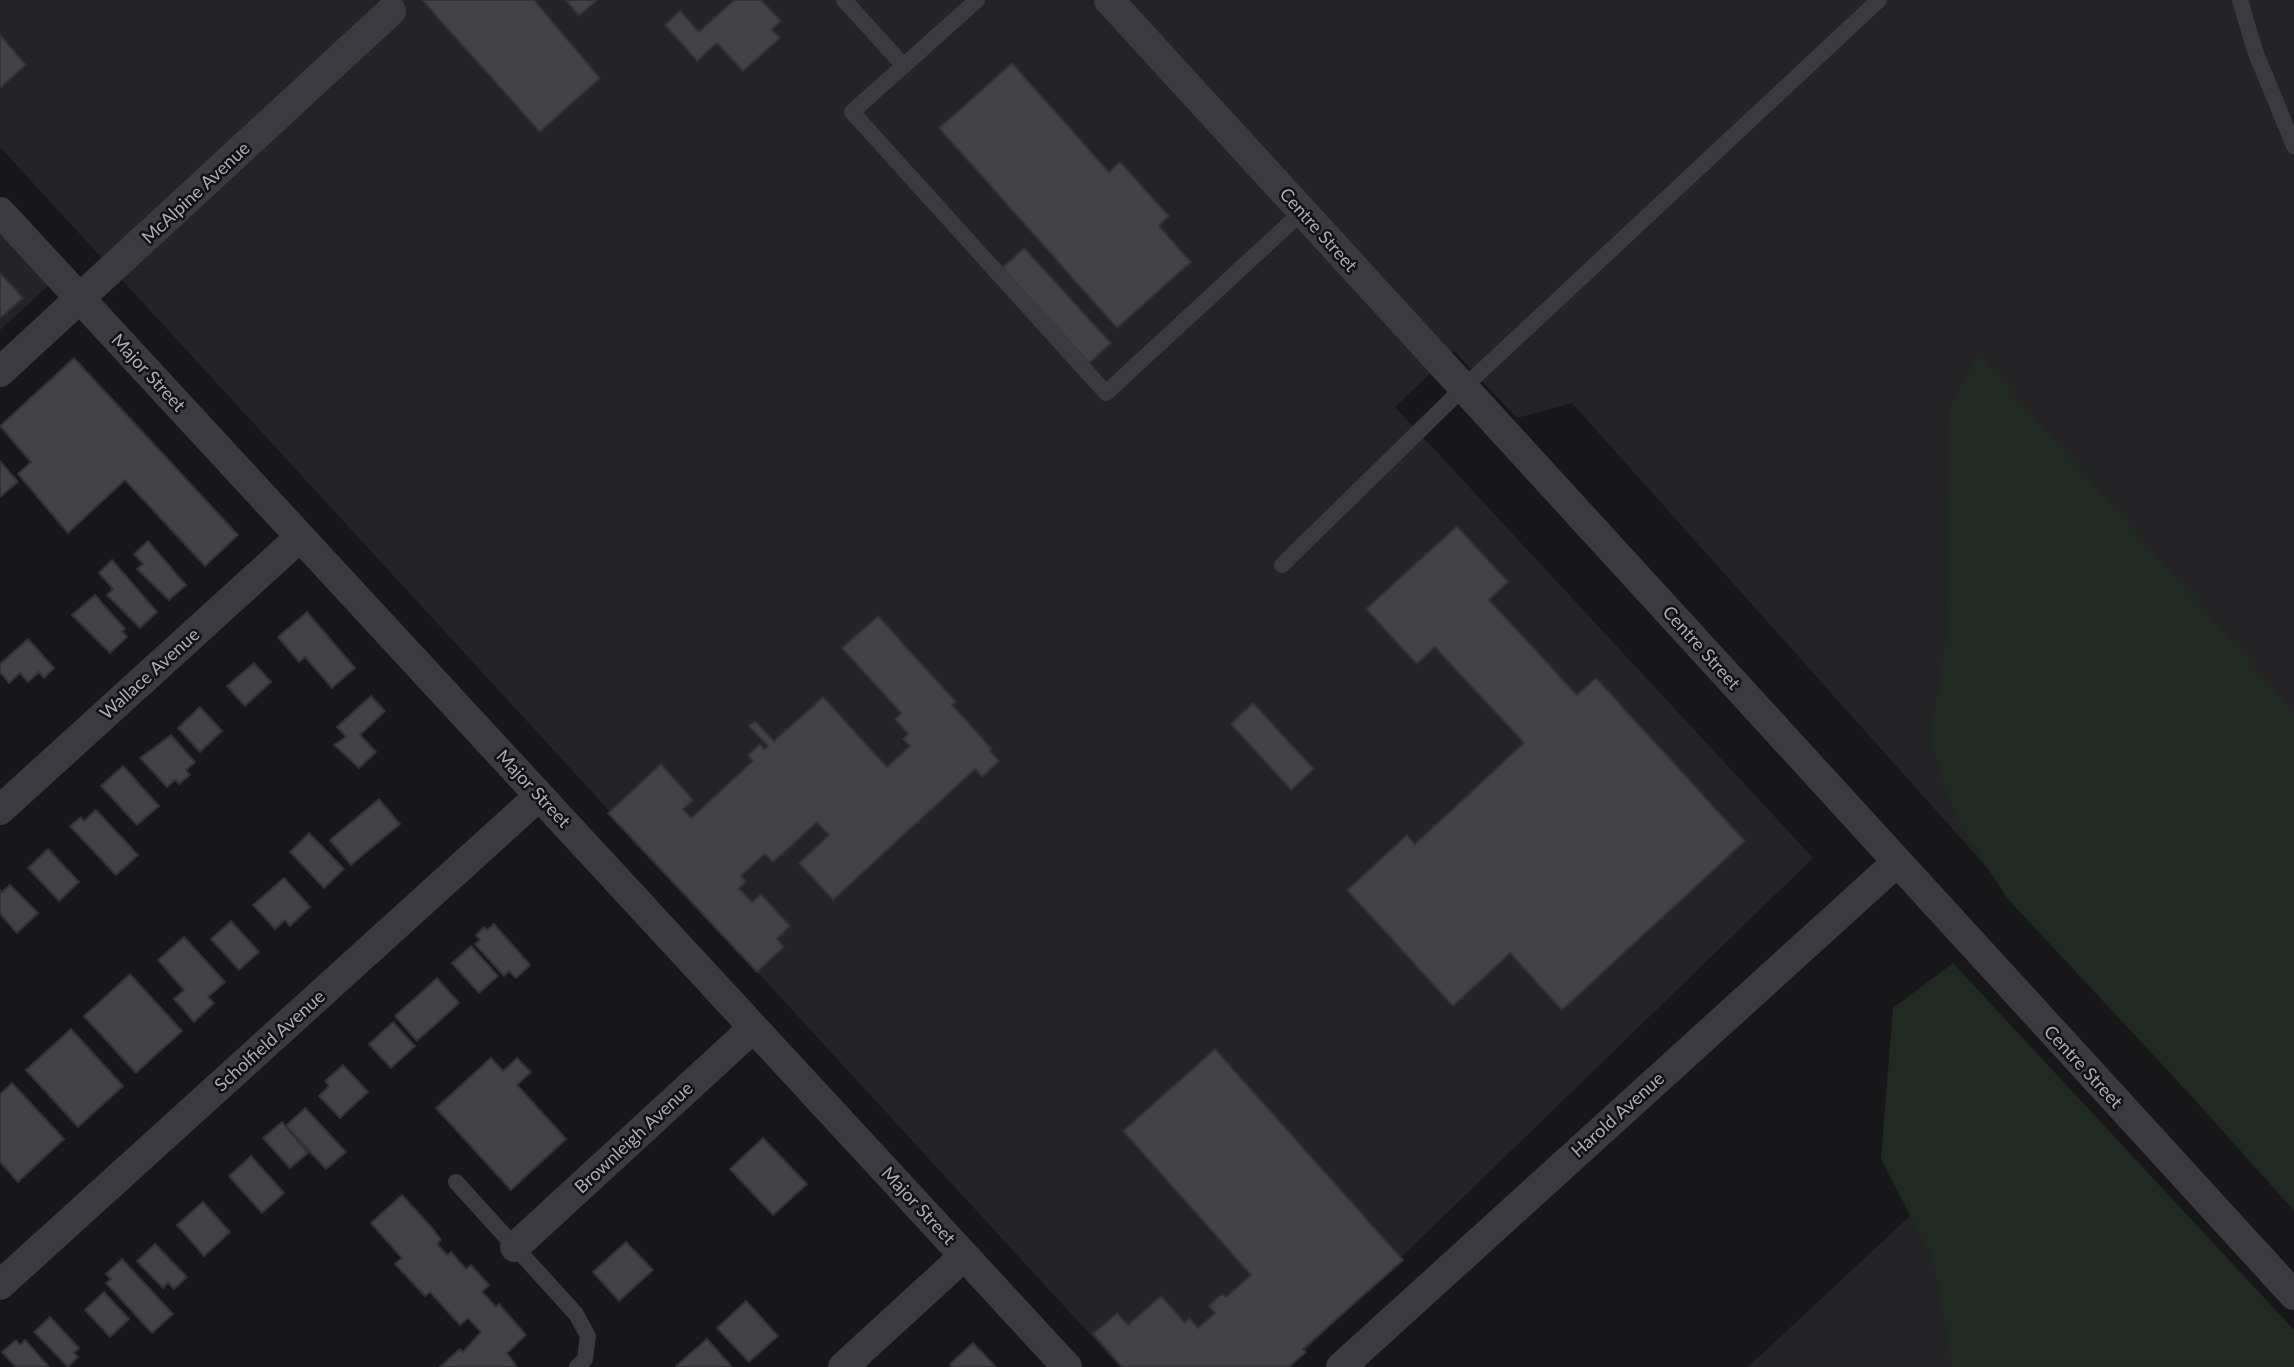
<!DOCTYPE html>
<html>
<head>
<meta charset="utf-8">
<style>
	body { margin:0 }
	canvas { display:block; background:#171719 }
</style>
</head>
<body>
<canvas width="2294" height="1367"></canvas>
<script>
const ctx = document.querySelector('canvas').getContext('2d');
ctx.lineJoin = 'round';
function fill(path, color) {
  ctx.fillStyle = color;
  ctx.fill(path, 'evenodd');
}
function poly(rows) {
  const path = new Path2D();
  for (const r of rows) {
    path.moveTo(r[0], r[1]);
    for (let i = 2; i < r.length; i += 2) path.lineTo(r[i], r[i + 1]);
  }
  return path;
}
function trace(path, color, width, dash) {
  ctx.strokeStyle = color;
  ctx.lineWidth = width;
  ctx.lineCap = dash ? 'butt' : 'round';
  ctx.setLineDash(dash || []);
  ctx.stroke(path);
}
function drawText(font, color, halo, rows, align = 'center') {
  ctx.font = font + ' Lato,sans-serif';
  ctx.lineWidth = 5;
  ctx.setLineDash([]);
  ctx.textBaseline = 'middle';
  ctx.strokeStyle = halo;
  ctx.fillStyle = color;
  for (const [text, x, y, turn = 0] of rows) {
    ctx.save();
    ctx.translate(x, y);
    ctx.rotate((+turn || 0) * Math.PI / 180);
    ctx.textAlign = isNaN(turn) ? turn : align;
    if (halo) ctx.strokeText(text, 0, 0);
    ctx.fillText(text, 0, 0);
    ctx.restore();
  }
}
const built = poly([
	[0,0,2294,0,2294,1211,1572,403,1517,418,1454,351,1395,407,1813,858,1288,1367,1120,1367,0,147],
	[0,216,59,276,0,330],
	[2043,1092,2294,1358,2294,1367,1748,1367]
]);
const green = poly([
	[1979,354,2294,711,2294,1206,2008,899,1961,828,1945,789,1930,739,1945,643,1950,405],
	[1953,963,2294,1330,2294,1367,1952,1367,1933,1259,1881,1159,1893,1008]
]);
const building = poly([
	[422,0,534,0,600,78,540,132,422,0],
	[565,0,597,0,579,16,565,0],
	[734,0,761,0,781,21,772,30,780,38,743,71,717,43,697,61,665,25,680,11,699,32,734,0],
	[0,35,26,65,0,88,0,35],
	[1012,63,1109,172,1120,162,1169,216,1159,226,1191,262,1117,328,939,128,1012,63],
	[1024,248,1111,343,1089,363,1002,268,1024,248],
	[0,273,23,298,0,318,0,273],
	[74,358,238,535,205,566,125,480,68,533,18,474,31,462,0,426,74,358],
	[0,461,18,482,0,497,0,461],
	[1457,526,1508,582,1489,600,1577,695,1596,678,1745,841,1562,1010,1510,953,1453,1006,1347,890,1407,835,1415,844,1524,743,1435,647,1417,664,1366,609,1457,526],
	[148,541,186,585,169,600,137,569,143,564,134,554,148,541],
	[112,560,157,612,140,628,107,595,113,589,99,573,112,560],
	[95,595,125,629,122,631,127,637,110,653,72,615,95,595],
	[307,612,355,668,332,688,305,657,299,662,278,637,307,612],
	[878,616,956,702,952,705,992,749,990,751,999,761,982,777,975,769,833,900,799,863,829,835,817,822,773,862,765,854,741,876,746,882,739,888,752,902,761,894,790,926,777,939,784,947,757,972,608,813,661,764,693,800,683,809,691,818,753,761,748,755,760,744,764,749,768,746,749,726,755,721,774,741,823,697,887,767,910,746,903,739,908,734,895,719,901,713,842,648,878,616],
	[28,639,54,668,44,678,39,672,28,682,20,673,9,683,0,672,0,664,28,639],
	[254,663,271,682,245,706,227,686,254,663],
	[371,696,385,711,360,735,376,752,359,768,334,745,346,737,337,727,371,696],
	[1253,703,1314,769,1291,790,1231,724,1253,703],
	[200,707,222,731,200,752,178,728,200,707],
	[171,735,195,762,186,770,190,775,179,784,175,780,167,787,140,758,171,735],
	[123,766,159,806,137,825,101,786,123,766],
	[379,799,400,824,351,865,330,840,379,799],
	[96,810,138,855,116,875,70,826,81,817,84,821,96,810],
	[309,833,344,869,324,888,290,852,309,833],
	[48,849,79,882,59,901,28,868,48,849],
	[284,878,310,907,290,926,285,920,275,929,253,905,284,878],
	[10,885,38,913,17,933,0,914,0,890,2,892,10,885],
	[231,921,259,952,239,970,211,939,231,921],
	[494,924,530,965,516,978,509,971,504,976,475,944,480,940,476,935,484,927,487,930,494,924],
	[184,937,225,982,208,997,214,1003,194,1022,174,999,184,990,158,960,184,937],
	[471,946,498,976,479,993,452,963,471,946],
	[130,974,182,1031,136,1073,84,1016,130,974],
	[437,978,459,1003,417,1041,395,1016,437,978],
	[393,1022,415,1046,391,1068,369,1044,393,1022],
	[71,1029,123,1086,78,1127,26,1070,71,1029],
	[1215,1049,1403,1260,1303,1349,1306,1352,1289,1367,1122,1367,1093,1334,1117,1313,1128,1325,1161,1296,1185,1323,1189,1318,1198,1328,1215,1313,1209,1306,1222,1294,1226,1297,1251,1275,1123,1131,1215,1049],
	[491,1058,503,1071,517,1058,531,1072,517,1085,566,1139,511,1190,436,1108,491,1058],
	[343,1065,368,1092,340,1118,319,1096,329,1086,325,1081,343,1065],
	[12,1083,64,1139,18,1182,0,1162,0,1094,12,1083],
	[305,1108,346,1152,326,1169,286,1126,305,1108],
	[282,1122,308,1153,290,1168,263,1138,282,1122],
	[763,1138,807,1184,773,1215,730,1169,763,1138],
	[251,1156,284,1193,262,1213,229,1176,251,1156],
	[402,1195,433,1229,441,1240,437,1244,447,1255,451,1252,466,1269,471,1265,489,1285,482,1292,496,1307,499,1304,526,1335,507,1353,517,1367,440,1367,460,1349,463,1352,481,1332,468,1318,460,1325,430,1292,425,1296,395,1264,402,1258,371,1223,402,1195],
	[203,1202,230,1232,204,1256,177,1225,203,1202],
	[626,1242,653,1270,619,1301,593,1272,626,1242],
	[155,1244,187,1277,174,1289,168,1283,163,1288,137,1261,155,1244],
	[122,1259,173,1314,152,1333,106,1283,111,1279,106,1274,122,1259],
	[104,1292,129,1319,110,1337,85,1310,104,1292],
	[746,1301,778,1336,749,1362,717,1328,746,1301],
	[50,1317,79,1348,74,1353,78,1357,68,1367,34,1332,50,1317],
	[707,1339,732,1367,677,1367,676,1366,707,1339],
	[16,1340,20,1345,25,1340,49,1367,16,1367,2,1352,16,1340],
	[973,1343,996,1367,953,1367,950,1364,973,1343]
]);
const lane = poly([
	[844,0,904,66],
	[977,0,852,112,1106,393,1302,212],
	[2240,0,2255,51,2294,146],
	[1282,565,1463,388,1879,0],
	[456,1182,576,1314,588,1336,585,1359,577,1367]
]);
const street = poly([
	[1109,0,2294,1295],
	[0,212,1067,1367],
	[0,372,391,11],
	[0,810,300,537],
	[515,1247,753,1028],
	[0,1285,539,796],
	[843,1367,964,1256],
	[1341,1367,1896,863]
]);
const streetNames = [
	["McAlpine Avenue",196,193,-43],
	["Centre Street",1318,230,48],
	["Major Street",148,373,47],
	["Centre Street",1701,648,48],
	["Wallace Avenue",150,674,-42],
	["Major Street",533,789,47],
	["Scholfield Avenue",270,1041,-42],
	["Centre Street",2083,1067,47],
	["Harold Avenue",1618,1115,-42],
	["Brownleigh Avenue",634,1138,-43],
	["Major Street",918,1206,47]
];
fill(built, '#242326');
fill(green, '#212923');
fill(building, '#424146');
trace(building, '#323135', 2);
trace(lane, '#3a3a40', 16);
trace(street, '#3a3a40', 30);
drawText('18px', '#aaacb8', '#121214', streetNames);
</script>
</body>
</html>
